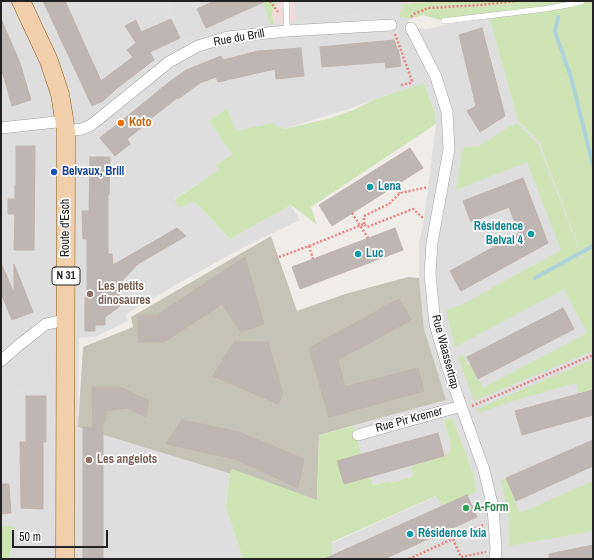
<!DOCTYPE html>
<html>
<head>
<meta charset="utf-8">
<style>
	body { margin:0 }
	#map { position:relative; width:594px; height:560px; overflow:hidden; background:#f0ede9; font-family:"Archivo Narrow",sans-serif }
	canvas { display:block }
	.frame { position:absolute; inset:0; border:2px solid #212121; pointer-events:none }
	.scale { position:absolute; left:12px; top:530px; width:96px; height:18px; box-sizing:border-box; border:2px solid #212121; border-top:0; padding-left:5px; font-size:12px; line-height:14px; white-space:nowrap; color:#212121; -webkit-text-stroke:3px #fff; paint-order:stroke }
</style>
</head>
<body>
<div id="map">
<canvas width="594" height="560"></canvas>
<div class="frame"></div>
<div class="scale">50 m</div>
</div>
<script>
const ctx = document.querySelector('canvas').getContext('2d');
ctx.lineJoin = 'round';
function fill(path, color) {
  ctx.fillStyle = color;
  ctx.fill(path, 'evenodd');
}
function poly(rows) {
  const path = new Path2D();
  for (const r of rows) {
    path.moveTo(r[0], r[1]);
    for (let i = 2; i < r.length; i += 2) path.lineTo(r[i], r[i + 1]);
  }
  return path;
}
function trace(path, color, width, dash) {
  ctx.strokeStyle = color;
  ctx.lineWidth = width;
  ctx.lineCap = dash ? 'butt' : 'round';
  ctx.setLineDash(dash || []);
  ctx.stroke(path);
}
function drawText(font, color, halo, rows, align = 'center') {
  ctx.font = font + ' "Archivo Narrow",sans-serif';
  ctx.lineWidth = 3.5;
  ctx.setLineDash([]);
  ctx.textBaseline = 'middle';
  ctx.strokeStyle = halo;
  ctx.fillStyle = color;
  for (const [text, x, y, turn = 0] of rows) {
    ctx.save();
    ctx.translate(x, y);
    ctx.rotate((+turn || 0) * Math.PI / 180);
    ctx.textAlign = isNaN(turn) ? turn : align;
    if (halo) ctx.strokeText(text, 0, 0);
    ctx.fillText(text, 0, 0);
    ctx.restore();
  }
}
const residential = poly([
	[1,1,167,1,184,39,206,30,194,1,263,1,271,24,296,20,367,14,402,17,409,19,407,29,411,28,428,29,489,15,518,121,539,142,583,258,574,263,593,307,593,559,332,559,332,543,437,496,467,495,477,491,473,474,454,421,444,421,451,446,450,450,448,454,444,456,411,466,413,475,411,478,390,483,389,481,373,485,370,477,344,484,337,461,357,440,354,426,445,400,424,329,419,278,419,243,424,219,436,124,435,114,424,83,375,99,352,108,284,129,272,123,236,132,227,108,209,121,232,154,216,165,220,170,174,199,179,207,194,201,230,239,291,205,300,220,258,240,235,252,179,283,125,315,128,321,95,337,79,338,78,427,230,470,226,507,243,559,1,559]
]);
const commercial = poly([
	[278,1,443,1,402,4,399,17,367,14,296,20,274,24,272,13]
]);
const construction = poly([
	[271,236,297,311,345,294,408,277,419,278,424,329,446,400,319,435,317,500,78,427,83,347,133,327,131,317]
]);
const grass = poly([
	[263,1,278,1,272,13,274,24,270,24],
	[443,1,593,1,593,351,474,401,458,357,463,355,468,366,471,365,483,388,587,333,564,289,455,347,446,310,461,305,561,250,527,162,456,190,463,148,479,146,507,128,517,123,538,144,582,257,576,262,583,258,539,142,518,121,489,16,444,21,423,15,409,19,399,17,402,4],
	[424,83,435,114,436,124,311,207,317,225,291,205,230,239,194,201,179,208,174,200,219,170,216,165,232,154,209,121,227,108,236,131,272,123,284,129,331,118,353,110,375,99],
	[593,359,593,390,579,393,576,383,513,401,479,413,477,409],
	[451,418,454,421,473,474,477,491,468,496,467,495,442,506,436,496,332,542,332,559,243,559,226,507,230,472,232,469,317,500,319,435,354,426,361,454,337,461,344,484,370,477,373,485,390,481,391,483,412,477,413,475,411,466,444,456,448,454,450,450,451,446,444,420],
	[506,478,520,513,593,481,593,531,510,546,509,519,501,480],
	[1,525,15,527,9,559,1,559]
]);
const parking = poly([
	[167,1,194,1,207,31,184,39],
	[295,1,403,1,399,17,367,14,296,20],
	[39,340,52,345,52,395,33,396,1,376,1,372]
]);
const stream = poly([
	[558,17,555,32,571,77,593,166],
	[535,278,593,246]
]);
const building = poly([
	[43,1,65,1,101,81,133,57,127,50,136,43,125,26,136,20,141,32,171,19,180,38,150,52,154,60,116,89,103,101,92,106,43,1],
	[214,1,266,1,206,28,197,9,214,1],
	[1,19,20,63,31,100,12,106,1,67,1,19],
	[482,28,505,116,480,132,467,111,476,106,459,35,482,28],
	[394,40,399,53,401,66,386,68,385,62,322,67,320,47,394,40],
	[301,48,304,76,276,79,275,69,218,82,216,77,200,83,178,99,177,98,140,127,141,128,127,139,130,144,115,156,100,138,109,130,109,131,168,83,186,70,221,56,223,60,258,51,301,48],
	[16,146,35,146,34,250,14,250,15,214,8,214,8,199,15,199,15,185,16,185,16,146],
	[410,148,423,168,332,226,319,205,410,148],
	[90,157,110,157,109,195,108,195,108,254,112,254,113,265,177,228,186,236,138,264,119,284,119,307,105,317,105,325,95,325,95,331,85,331,85,297,87,297,87,239,83,239,82,211,89,211,90,157],
	[523,178,548,243,461,291,450,271,519,233,509,207,471,222,463,201,523,178],
	[395,228,403,250,300,289,292,267,395,228],
	[245,257,264,324,241,332,222,304,164,342,138,342,138,315,157,315,245,257],
	[1,263,14,293,14,264,33,312,12,320,1,293,1,263],
	[399,299,411,320,338,360,345,387,418,368,424,391,329,417,309,348,399,299],
	[563,308,574,329,478,379,467,357,563,308],
	[234,342,268,342,283,394,278,404,213,376,234,342],
	[92,387,120,387,149,401,146,417,127,408,106,411,105,421,103,421,103,559,83,559,83,427,93,428,92,387],
	[593,390,593,415,522,435,515,411,593,390],
	[26,396,46,396,46,442,43,442,43,509,21,508,20,442,26,442,26,396],
	[182,420,239,432,304,459,298,488,235,459,166,444,182,420],
	[438,433,444,456,344,484,337,461,438,433],
	[593,440,593,466,516,501,506,478,593,440],
	[1,484,9,484,11,513,1,514,1,484],
	[467,495,477,517,435,536,384,559,324,559,467,495],
	[593,545,593,559,549,559,549,554,593,545]
]);
const path = poly([
	[270,1,278,12],
	[411,17,414,14,428,8,480,5,516,1],
	[395,34,412,81,410,83,401,85],
	[395,185,400,193],
	[352,213,368,238],
	[364,224,364,216,389,204,400,193,428,187],
	[309,246,313,259],
	[279,257,309,246,364,224,367,227,413,209,424,219],
	[472,406,593,355],
	[453,539,461,557,486,552],
	[409,559,483,525]
]);
const service = poly([
	[286,1,287,31],
	[444,21,544,9,572,4,582,1]
]);
const minor = poly([
	[411,28,436,77,447,112,449,149,432,243,430,274,435,324,446,362,461,406,484,470,493,508,496,549,495,559],
	[1,128,65,121],
	[66,131,82,129,91,125,100,118,169,62,198,46,228,37,287,31,391,25],
	[1,361,19,345,46,324,66,320],
	[358,435,461,406]
]);
const primary = poly([
	[21,1,49,61,60,94,66,131,65,559]
]);
const markers = [
	[121,123,4,"#e8710a"],
	[54,172,4,"#1a4fb4"],
	[370,187,4,"#0f9aa8"],
	[531,234,4,"#0f9aa8"],
	[358,254,4,"#0f9aa8"],
	[90,294,4,"#8d6e63"],
	[89,460,4,"#8d6e63"],
	[466,508,4,"#2e9e5b"],
	[410,534,4,"#0f9aa8"]
];
const shields = [
	[66,276,28]
];
const shieldNames = [
	["N 31",66,276]
];
const streetNames = [
	["Rue du Brill",239,38,-10],
	["Route d'Esch",66,228,-90],
	["Rue Waassertrap",445,352,75],
	["Rue Pir Kremer",409,420,-15]
];
const foodNames = [
	["Koto",129,123]
];
const transitNames = [
	["Belvaux, Brill",62,172]
];
const cultureNames = [
	["Lena",378,187],
	["Résidence",523,227,"right"],
	["Belval 4",523,241,"right"],
	["Luc",366,254],
	["Résidence Ixia",418,534]
];
const educationNames = [
	["Les petits",98,287],
	["dinosaures",98,301],
	["Les angelots",97,460]
];
const leisureNames = [
	["A-Form",474,508]
];
fill(residential, '#dfdede');
fill(commercial, '#efdbdb');
fill(construction, '#c4c3b5');
fill(grass, '#cfe4b5');
fill(parking, '#ddd');
trace(stream, '#afd2d9', 4);
fill(building, '#beb6b2');
trace(building, '#c1b4ad', 1);
trace(service, '#a2a2a2', 6);
trace(minor, '#a2a2a2', 12);
trace(primary, '#8d5c11', 19);
trace(path, '#eb837f', 2.5, [2, 2]);
trace(service, '#fff', 5.5);
trace(minor, '#fff', 11);
trace(primary, '#f2cfac', 18);
for (const [x, y, r, color] of markers) {
  const dot = new Path2D();
  dot.arc(x, y, r, 0, 2 * Math.PI);
  ctx.fillStyle = color;
  ctx.fill(dot);
  trace(dot, '#fff', 1.5);
}
for (const [x, y, w] of shields) {
  const box = new Path2D();
  box.roundRect(x - w / 2, y - 9, w, 18, 3);
  ctx.fillStyle = '#fff';
  ctx.fill(box);
  trace(box, '#212121', 1);
}
drawText('bold 11px', '#212121', null, shieldNames);
drawText('12px', '#212121', '#fff', streetNames);
drawText('bold 12px', '#c56008', '#fff', foodNames, 'left');
drawText('bold 12px', '#164399', '#fff', transitNames, 'left');
drawText('bold 12px', '#0d838f', '#fff', cultureNames, 'left');
drawText('bold 12px', '#785e54', '#fff', educationNames, 'left');
drawText('bold 12px', '#27864d', '#fff', leisureNames, 'left');
</script>
</body>
</html>
